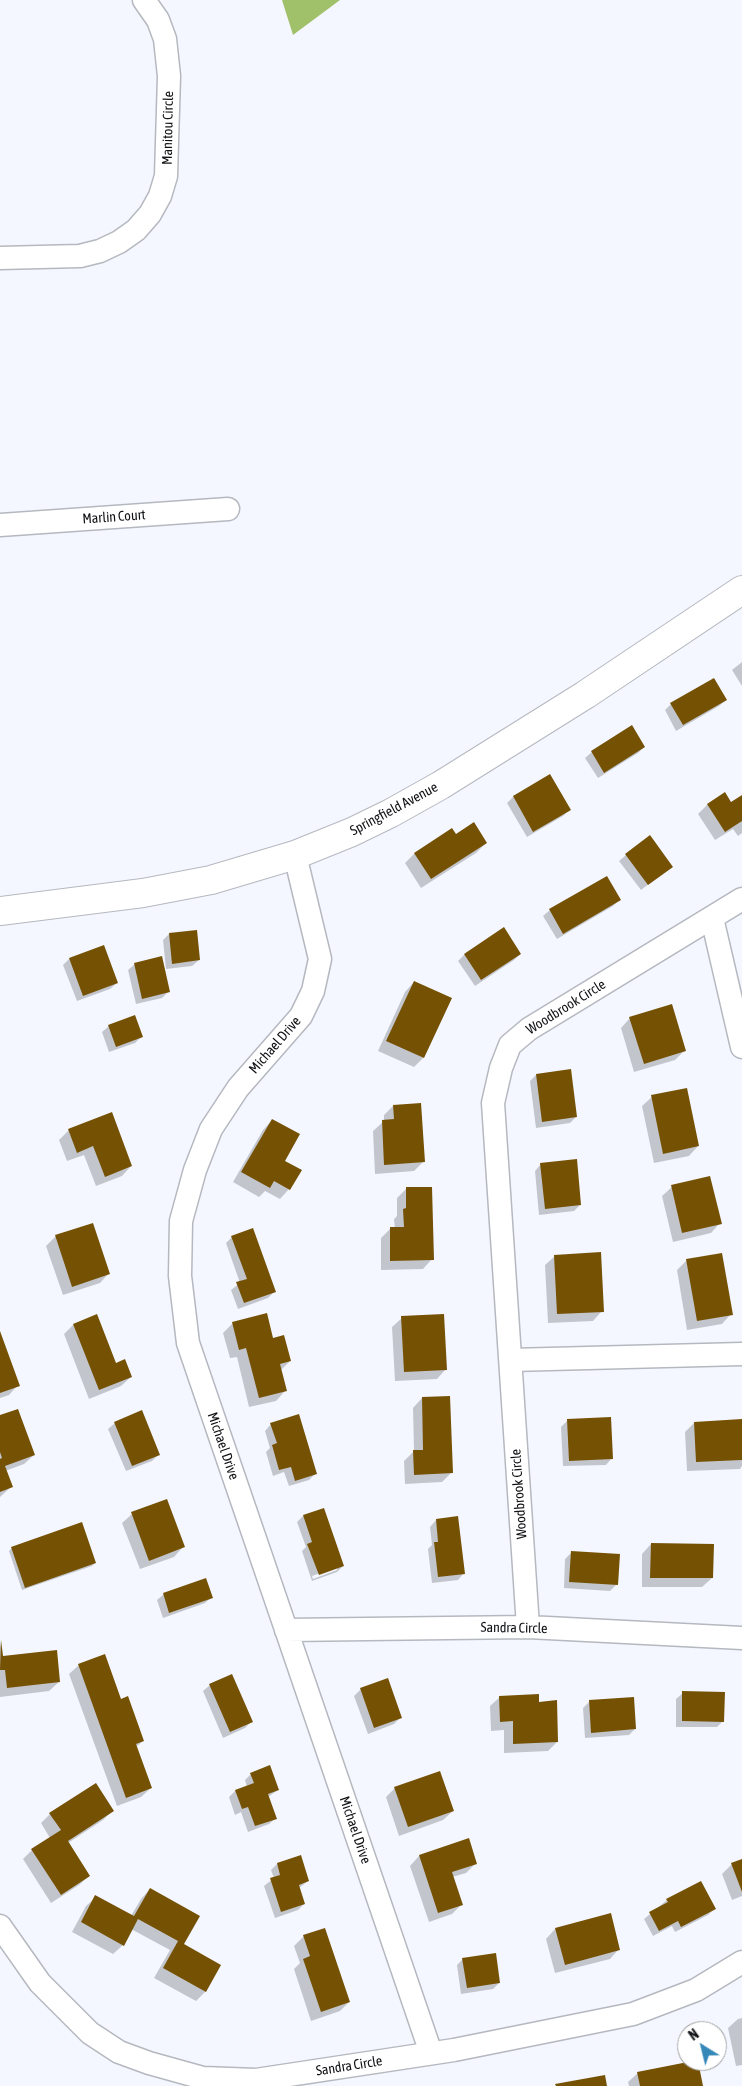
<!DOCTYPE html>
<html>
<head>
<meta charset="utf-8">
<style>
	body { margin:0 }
	#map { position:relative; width:742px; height:2086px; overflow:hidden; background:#f4f7ff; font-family:"Asap Condensed",sans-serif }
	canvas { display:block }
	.north { position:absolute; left:677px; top:2021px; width:50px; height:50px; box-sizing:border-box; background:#fff; border:1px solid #9fa0a1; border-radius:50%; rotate:324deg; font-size:14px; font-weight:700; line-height:20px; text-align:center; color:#101114 }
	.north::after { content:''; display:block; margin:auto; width:18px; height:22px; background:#3688b9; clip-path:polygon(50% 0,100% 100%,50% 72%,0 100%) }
</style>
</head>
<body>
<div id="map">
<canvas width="742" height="2086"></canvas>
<div class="north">N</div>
</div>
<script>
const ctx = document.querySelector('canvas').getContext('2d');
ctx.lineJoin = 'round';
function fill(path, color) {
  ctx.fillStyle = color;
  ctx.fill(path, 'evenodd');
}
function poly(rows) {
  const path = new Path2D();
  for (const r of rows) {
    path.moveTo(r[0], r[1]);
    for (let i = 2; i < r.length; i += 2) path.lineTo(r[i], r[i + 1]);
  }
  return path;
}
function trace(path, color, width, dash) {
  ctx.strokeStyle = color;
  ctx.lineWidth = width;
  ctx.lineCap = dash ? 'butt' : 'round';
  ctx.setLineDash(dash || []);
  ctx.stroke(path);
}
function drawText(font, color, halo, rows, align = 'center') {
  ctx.font = font + ' "Asap Condensed",sans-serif';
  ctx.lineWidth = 5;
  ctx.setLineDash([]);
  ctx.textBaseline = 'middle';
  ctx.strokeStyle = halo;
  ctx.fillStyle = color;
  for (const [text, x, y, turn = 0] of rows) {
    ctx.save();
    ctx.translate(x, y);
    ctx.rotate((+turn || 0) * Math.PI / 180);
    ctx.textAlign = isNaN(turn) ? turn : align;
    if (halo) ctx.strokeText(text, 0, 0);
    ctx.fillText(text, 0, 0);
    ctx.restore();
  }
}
const forest = poly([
	[282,0,340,0,293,35]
]);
const shadow = poly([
	[742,662,742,686,732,670],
	[726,700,719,706,676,731,665,710,671,704],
	[631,727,644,747,638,753,598,778,585,758,592,752],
	[550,776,569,810,563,816,527,837,507,803,513,797],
	[724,793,731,804,742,796,742,833,738,836,733,829,715,840,698,814,707,805],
	[452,830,456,835,486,843,476,853,421,888,405,863,414,854],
	[626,855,672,866,641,890,619,861],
	[606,877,619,900,613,906,557,939,543,916,550,910],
	[169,934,199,960,192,966,166,969,163,940],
	[520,954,514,960,475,986,458,961,464,955],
	[69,959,117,983,110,989,77,1001,63,965],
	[135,964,168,992,162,998,136,1004,128,970],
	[414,982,423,1058,414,1067,378,1051,405,992],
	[630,1018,685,1050,675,1060,634,1072,621,1028],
	[109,1026,141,1037,135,1043,109,1052,102,1032],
	[536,1075,576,1117,570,1123,536,1128,530,1081],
	[652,1097,698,1146,689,1156,654,1163,642,1106],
	[393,1106,423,1162,414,1171,375,1174,373,1131,384,1121,384,1115],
	[272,1120,289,1189,280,1199,265,1191,259,1197,233,1182,263,1130],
	[69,1130,131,1166,122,1176,96,1186,84,1155,67,1161,59,1140],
	[541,1164,580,1205,574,1211,539,1215,535,1171],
	[672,1187,720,1223,711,1233,673,1242,662,1196],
	[406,1189,432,1259,423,1269,381,1270,381,1238,390,1229,395,1229,394,1219,397,1216,397,1198],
	[56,1236,109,1273,100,1283,63,1295,46,1246],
	[232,1237,274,1292,268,1298,238,1309,231,1290,240,1283,226,1243],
	[555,1256,602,1311,593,1321,548,1323,545,1265],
	[687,1260,731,1314,722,1324,687,1330,677,1270],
	[402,1318,446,1369,437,1379,395,1381,392,1327],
	[233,1323,272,1339,290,1361,280,1371,285,1391,276,1401,249,1407,237,1357,230,1358,223,1333],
	[73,1325,131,1377,121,1386,89,1399,64,1334],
	[0,1336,18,1385,9,1395,0,1398],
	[422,1398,451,1473,442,1482,405,1484,404,1461,414,1451,413,1408],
	[0,1416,34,1455,24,1464,5,1471,11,1487,0,1497],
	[742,1420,742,1466,740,1469,687,1471,685,1432,694,1423],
	[567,1421,612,1458,606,1465,563,1466,561,1427],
	[115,1423,158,1455,152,1461,126,1471,108,1429],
	[271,1424,315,1474,309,1480,289,1486,284,1472,273,1476,266,1452,270,1448,265,1431],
	[323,1509,343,1566,337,1572,312,1581,302,1551,306,1547,297,1522,303,1516],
	[337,1567,337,1570,313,1579,312,1576],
	[132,1514,183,1547,174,1557,140,1569,122,1523],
	[436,1520,464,1573,458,1580,432,1583,428,1549,432,1545,430,1527],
	[651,1544,712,1578,702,1587,642,1587,642,1554],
	[12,1548,95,1563,92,1566,22,1590,9,1551],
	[572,1552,616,1585,610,1591,564,1588,565,1559],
	[164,1594,212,1597,205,1603,163,1618,157,1600],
	[0,1640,2,1657,59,1682,49,1691,0,1697],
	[79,1665,120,1700,143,1741,136,1747,151,1788,141,1797,117,1806,69,1674],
	[210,1685,251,1722,245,1728,223,1738,203,1691],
	[361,1689,400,1718,394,1724,368,1734,354,1696],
	[683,1693,723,1721,717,1727,676,1727,676,1699],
	[500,1697,538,1703,557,1742,548,1751,504,1753,504,1730,491,1731,490,1706],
	[589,1702,635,1729,629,1735,585,1738,583,1708],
	[251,1774,278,1790,268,1797,276,1818,269,1824,248,1832,241,1812,235,1815,229,1797,235,1791,247,1787,245,1780],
	[395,1788,453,1811,443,1820,399,1836,386,1797],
	[112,1811,103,1820,68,1843,89,1876,79,1885,51,1903,23,1859,32,1850,50,1838,41,1823,50,1814],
	[419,1856,476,1863,466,1873,452,1877,462,1904,452,1914,429,1922,410,1866],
	[300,1857,308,1881,299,1888,304,1904,298,1910,275,1918,264,1886,274,1878,271,1870,277,1864],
	[742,1860,742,1896,732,1900,722,1874,732,1864],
	[150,1889,183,1945,220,1965,205,1992,196,2001,154,1978,170,1950,131,1929,123,1945,113,1954,72,1932,86,1906,96,1897,131,1916,141,1899],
	[667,1900,714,1909,708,1915,675,1932,672,1926,653,1936,644,1919],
	[555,1929,619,1949,610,1959,555,1973,546,1939],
	[304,1936,349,2002,340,2011,311,2021,294,1969,300,1963,294,1946],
	[463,1959,499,1983,493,1989,461,1994,457,1965],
	[742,2018,742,2065,736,2066,728,2028,738,2019],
	[638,2073,702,2086,629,2086,628,2082]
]);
const building = poly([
	[714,678,727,700,683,725,670,703],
	[632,725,645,747,604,773,591,751],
	[550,774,571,810,533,832,513,796],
	[725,792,731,802,742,795,742,821,725,832,707,804],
	[474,822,487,843,431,879,414,853,452,828,456,834],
	[650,835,673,867,648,885,625,854],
	[607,876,621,900,563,934,549,909],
	[504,927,521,954,481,980,464,954],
	[197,930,200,960,172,964,169,933],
	[104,945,118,983,83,996,69,958],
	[162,956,170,992,142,999,134,963],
	[414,981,452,998,424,1058,386,1041],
	[672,1004,686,1051,644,1064,629,1017],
	[135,1015,143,1037,116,1047,108,1025],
	[571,1069,577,1117,542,1122,536,1074],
	[687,1088,699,1146,663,1154,651,1095],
	[421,1103,425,1162,384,1165,382,1120,394,1119,393,1105],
	[112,1112,132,1166,105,1177,93,1146,77,1153,68,1129],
	[272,1119,300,1134,285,1161,302,1170,290,1190,274,1181,270,1188,241,1172],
	[577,1159,581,1205,545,1209,540,1163],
	[710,1176,722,1224,682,1233,671,1185],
	[406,1187,432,1187,434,1260,390,1261,390,1227,404,1227,403,1209,406,1208],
	[93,1223,110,1274,72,1287,55,1235],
	[253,1228,276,1292,244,1303,236,1282,247,1279,231,1236],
	[601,1252,604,1312,557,1314,554,1255],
	[722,1253,733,1315,697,1321,686,1259],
	[267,1313,273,1338,284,1335,291,1361,280,1364,287,1391,259,1398,246,1348,239,1350,232,1322],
	[97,1314,116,1363,125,1359,132,1377,99,1390,73,1324],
	[444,1314,447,1370,404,1372,401,1316],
	[0,1331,20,1386,0,1393],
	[450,1396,453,1473,414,1475,413,1450,423,1450,422,1397],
	[18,1409,35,1455,5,1466,13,1487,0,1492,0,1459,2,1458,0,1452,0,1415],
	[142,1410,160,1455,132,1466,114,1422],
	[299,1414,317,1474,295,1481,291,1467,279,1470,272,1445,277,1443,270,1423],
	[611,1417,613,1459,569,1461,567,1419],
	[742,1419,742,1460,696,1462,694,1422],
	[167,1499,185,1547,149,1561,131,1512],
	[324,1508,344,1566,319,1575,307,1544,312,1542,303,1515],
	[458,1516,465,1574,438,1577,434,1542,438,1542,436,1519],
	[82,1522,96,1563,25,1588,11,1547],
	[651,1543,714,1544,713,1578,650,1578],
	[571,1551,620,1554,618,1585,569,1582],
	[206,1578,213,1598,169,1613,163,1593],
	[1,1640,3,1656,57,1650,60,1682,7,1688,5,1670,0,1670],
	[105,1654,121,1699,128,1696,144,1741,136,1744,152,1788,126,1798,78,1664],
	[232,1674,253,1722,230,1732,209,1684],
	[388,1678,402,1718,374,1728,360,1688],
	[682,1691,725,1692,724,1722,682,1721],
	[539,1694,539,1702,557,1700,558,1742,513,1744,513,1721,500,1722,499,1696],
	[634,1697,636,1729,591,1733,589,1700],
	[270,1765,279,1790,268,1794,277,1819,255,1826,248,1807,242,1809,235,1790,254,1783,250,1773],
	[440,1771,454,1811,408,1827,394,1787],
	[96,1783,114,1811,68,1841,90,1876,61,1895,31,1849,61,1830,49,1813],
	[469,1838,477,1864,452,1872,463,1905,438,1913,419,1855],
	[301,1855,309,1881,299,1885,305,1904,281,1912,270,1878,280,1875,277,1863],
	[742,1859,742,1892,731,1863],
	[701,1881,716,1909,681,1927,678,1921,659,1931,649,1912,668,1902,666,1899],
	[150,1888,200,1916,184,1944,221,1965,206,1992,163,1968,178,1941,138,1919,124,1946,81,1922,95,1895,134,1916],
	[611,1913,620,1950,565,1965,555,1928],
	[325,1928,350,2002,321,2012,303,1959,310,1956,303,1935],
	[496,1953,500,1983,467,1988,462,1958],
	[693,2061,698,2061,703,2086,640,2086,637,2072],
	[605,2075,607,2086,556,2086,555,2084]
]);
const street = poly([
	[0,258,80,256,100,251,119,242,136,230,150,214,160,196,166,176,169,76,165,39,158,20,144,0],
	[0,525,228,509],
	[295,855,320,959,313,991,301,1016,238,1088,211,1129,195,1170,181,1221,180,1276,188,1343,431,2053],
	[712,918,742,1047],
	[511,1360,742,1354],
	[528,1627,493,1103,501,1068,510,1045,529,1029,742,899],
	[286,1630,528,1627,742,1638],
	[0,1926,40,1983,90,2033,119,2052,149,2063,203,2078,256,2080,454,2050,633,2014,696,1990,742,1962]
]);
const secondary = poly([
	[0,911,143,893,211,880,295,855,352,832,391,813,441,785,585,695,742,590]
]);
const streetNames = [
	["Manitou Circle",168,128,-89],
	["Marlin Court",114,517,-4],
	["Springfield Avenue",394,809,-28],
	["Woodbrook Circle",566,1007,-32],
	["Michael Drive",275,1045,-49],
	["Michael Drive",223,1446,71],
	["Woodbrook Circle",519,1494,-94],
	["Sandra Circle",514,1628,1],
	["Michael Drive",355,1830,71],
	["Sandra Circle",349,2066,-9]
];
fill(forest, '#a1c06a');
fill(shadow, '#0003');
fill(building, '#755104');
trace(street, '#b5b8bf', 25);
trace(secondary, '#b5b8bf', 30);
trace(street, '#fff', 22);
trace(secondary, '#fff', 28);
drawText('14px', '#101114', '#fff', streetNames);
</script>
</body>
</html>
